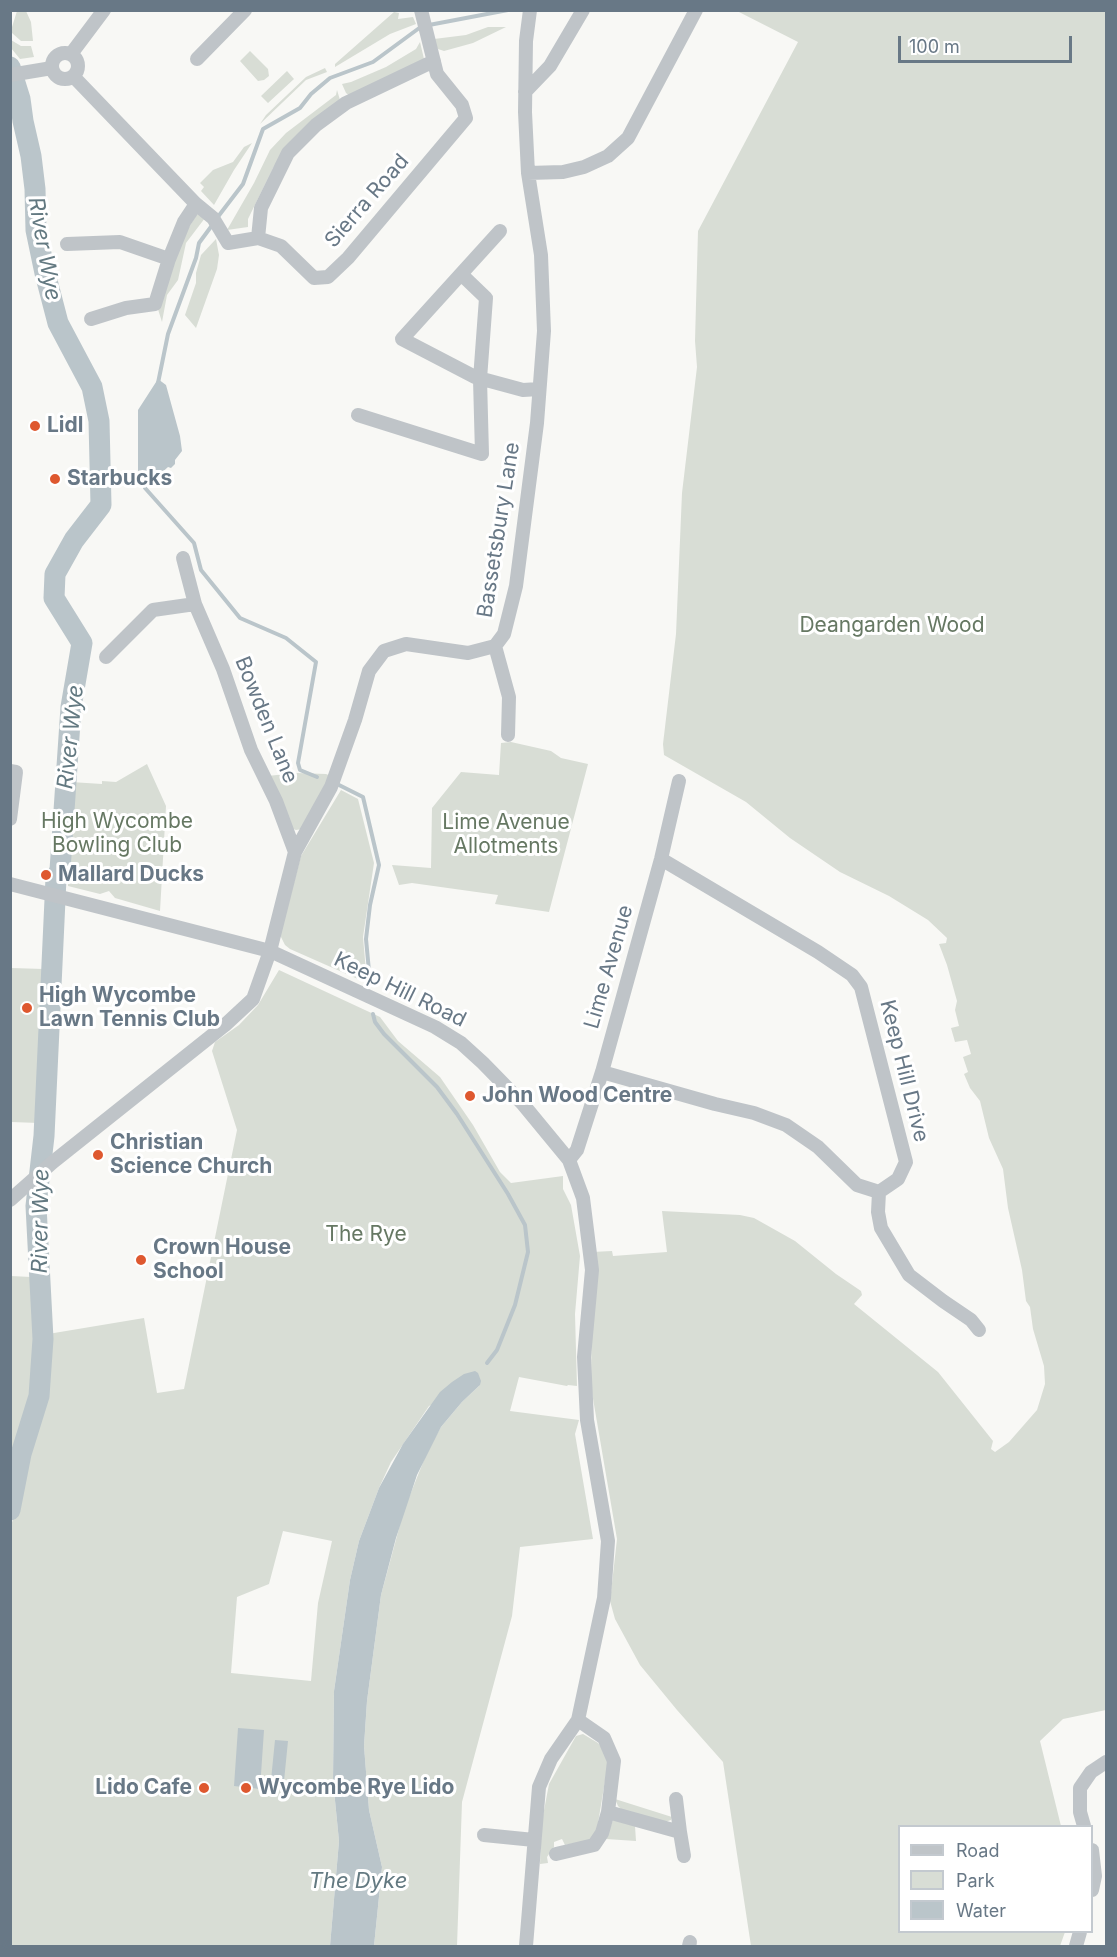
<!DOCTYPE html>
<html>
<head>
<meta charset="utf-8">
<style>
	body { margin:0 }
	#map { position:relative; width:1117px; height:1957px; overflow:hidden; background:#f8f8f5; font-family:Inter,sans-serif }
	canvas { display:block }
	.frame { position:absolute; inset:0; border:12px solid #687886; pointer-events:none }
	.legend { position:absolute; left:898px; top:1825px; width:195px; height:108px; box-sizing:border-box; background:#fff; border:2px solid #c3c9cf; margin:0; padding:8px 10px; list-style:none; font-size:18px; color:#687886 }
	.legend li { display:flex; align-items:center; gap:12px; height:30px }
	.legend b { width:30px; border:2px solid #c3c9cf }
	.scale { position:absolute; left:898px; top:36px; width:174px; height:27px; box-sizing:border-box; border:3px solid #687886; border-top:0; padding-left:8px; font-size:18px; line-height:21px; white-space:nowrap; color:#687886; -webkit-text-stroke:4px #fff; paint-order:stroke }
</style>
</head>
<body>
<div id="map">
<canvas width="1117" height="1957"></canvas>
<div class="frame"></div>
<ul class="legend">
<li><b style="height:8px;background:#bfc4c8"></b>Road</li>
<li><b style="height:16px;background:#d8ddd5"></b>Park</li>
<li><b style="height:16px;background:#bac5ca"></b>Water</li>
</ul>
<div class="scale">100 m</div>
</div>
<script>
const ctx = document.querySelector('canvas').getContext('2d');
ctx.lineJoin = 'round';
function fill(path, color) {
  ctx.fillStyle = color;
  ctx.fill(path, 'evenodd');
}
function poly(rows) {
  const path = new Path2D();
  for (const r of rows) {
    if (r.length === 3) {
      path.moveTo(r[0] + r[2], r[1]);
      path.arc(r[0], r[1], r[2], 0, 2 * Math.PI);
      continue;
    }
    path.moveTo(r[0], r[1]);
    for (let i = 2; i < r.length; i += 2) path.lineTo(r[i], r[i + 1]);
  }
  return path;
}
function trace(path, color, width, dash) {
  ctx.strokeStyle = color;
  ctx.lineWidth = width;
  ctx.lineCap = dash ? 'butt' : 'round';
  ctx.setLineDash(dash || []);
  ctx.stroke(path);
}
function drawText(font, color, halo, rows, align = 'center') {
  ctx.font = font + ' Inter,sans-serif';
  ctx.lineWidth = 6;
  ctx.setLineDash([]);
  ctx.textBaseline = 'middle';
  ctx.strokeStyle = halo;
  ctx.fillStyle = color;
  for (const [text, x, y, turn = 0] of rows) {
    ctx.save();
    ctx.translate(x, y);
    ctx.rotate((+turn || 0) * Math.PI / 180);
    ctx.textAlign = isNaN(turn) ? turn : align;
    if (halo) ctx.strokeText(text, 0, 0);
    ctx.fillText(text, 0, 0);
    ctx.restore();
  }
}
const green = poly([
	[17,11,26,11,31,22,33,41,21,41,12,33,12,27],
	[737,11,1106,11,1106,1710,1063,1719,1040,1741,1061,1826,900,1826,900,1932,1065,1932,1060,1946,751,1946,723,1762,677,1710,640,1665,615,1619,610,1601,617,1539,591,1387,592,1252,612,1251,613,1256,667,1252,662,1211,740,1215,754,1218,795,1241,836,1274,861,1291,862,1295,854,1304,938,1372,993,1441,991,1449,995,1452,1009,1442,1037,1410,1045,1384,1044,1366,1033,1329,1030,1307,1026,1301,1022,1270,1008,1208,1003,1169,989,1138,980,1101,970,1088,964,1074,968,1072,963,1057,971,1054,967,1040,955,1042,951,1028,959,1026,955,1010,957,1001,947,965,939,944,946,943,947,938,928,920,889,896,840,872,790,838,746,802,664,755,663,744,676,634,682,493,697,367,695,341,698,231,798,42],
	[394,12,399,13,398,19,413,17,416,24,390,34,335,67,335,64],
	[488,27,506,27,473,43,444,51,438,49,435,44,434,39,466,35],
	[11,40,21,46,31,46,34,57,20,59,11,48],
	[420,42,424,59,350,96,346,93,342,84,351,82,386,67,416,49],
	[250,51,268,69,269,76,264,80,258,81,240,61],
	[325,68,327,72,306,80,260,124,266,115,306,77],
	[287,71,294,79,268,103,261,96],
	[337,90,340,100,287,148,273,168,248,219,248,227,227,230,254,183,270,150,286,133,336,95],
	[252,143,234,170,214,205,201,191,204,187,200,183,213,170,233,162,244,147],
	[197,214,205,218,186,243,178,280,167,295,162,322,156,303,175,250],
	[216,239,219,255,217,269,196,328,185,315,196,283,196,273,201,255],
	[511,742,551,751,561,758,588,764,549,912,495,904,498,895,412,883,399,885,392,865,431,868,432,808,461,772,499,775,501,743],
	[147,764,166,806,160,911,115,898,109,891,100,894,68,886,71,782,102,784,102,781,116,782],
	[297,773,326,774,331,776,302,829,296,830,290,828,267,776],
	[341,790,358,799,374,863,363,937,367,983,290,949,285,945,280,935,301,856],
	[11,968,44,969,39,1123,11,1122],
	[279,970,380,1017,398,1041,440,1077,473,1125,500,1172,511,1183,563,1176,563,1189,571,1205,580,1256,575,1314,577,1386,568,1385,567,1386,519,1377,510,1411,579,1420,575,1434,593,1539,520,1547,512,1616,462,1802,457,1946,374,1946,382,1867,369,1810,364,1746,367,1701,381,1595,404,1510,428,1450,441,1427,462,1402,480,1385,429,1406,391,1462,379,1488,359,1541,350,1580,334,1691,333,1780,339,1841,330,1946,11,1946,11,1526,18,1501,24,1464,35,1432,48,1379,48,1334,144,1318,157,1393,184,1389,237,1130,212,1051,215,1042,239,1025,258,1005],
	[283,1531,332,1541,318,1603,311,1681,231,1673,237,1597,269,1584],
	[11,1276,31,1277,36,1339,36,1367,33,1393,20,1429,22,1430,11,1475],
	[583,1734,598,1743,605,1752,608,1763,596,1835,592,1840,565,1845,562,1839,554,1842,554,1847,547,1857,548,1863,540,1864,542,1821,549,1784,576,1736],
	[615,1799,672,1817,671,1820,665,1822,622,1810,618,1806],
	[613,1820,635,1826,636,1841,606,1839]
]);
const water = poly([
	[158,379,166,385,180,436,182,451,175,460,175,464,171,468,168,467,145,488,138,472,138,410],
	[475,1371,478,1373,481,1381,480,1385,462,1402,441,1427,417,1475,396,1538,381,1595,367,1701,364,1746,369,1810,382,1867,374,1946,330,1946,339,1841,333,1780,334,1691,350,1580,359,1541,379,1488,403,1444,440,1392,452,1382,464,1374],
	[238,1728,264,1730,260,1789,234,1786],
	[275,1740,288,1741,284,1781,271,1780]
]);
const stream = poly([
	[429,25,508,10],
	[217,218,243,184,263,129,300,108,311,94,330,78,373,62,422,26],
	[158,383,168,334,196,258,199,243,213,224],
	[145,483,145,488,194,543,201,570,240,618,286,638,316,662,298,763,300,770,317,777],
	[337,784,363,797,379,865,370,905,366,939,370,982],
	[373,1014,375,1022,384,1034,437,1087,457,1114,508,1194,525,1225,528,1252,515,1305,497,1350,487,1363]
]);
const river = poly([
	[10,67,20,99,23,121,31,156,35,189,36,230,45,273,58,323,92,387,99,421,101,505,74,540,55,574,54,598,82,643,71,707,60,870,56,878,44,1136,36,1206,43,1339,39,1396,21,1454,10,1510]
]);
const street = poly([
	[65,66,13],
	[71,54,104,10],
	[197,59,245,10],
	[10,75,52,68],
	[73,76,196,204,213,218,228,243,258,238,281,246,314,278,328,277,348,258,466,118,462,105,437,74,421,10],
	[525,92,550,66,583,10],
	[528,173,563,172,584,167,608,156,628,138,696,10],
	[500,231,402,339,475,377,523,390,539,389],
	[258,238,261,208,288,153,316,125,346,103,434,61],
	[67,244,120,242,169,259,184,222,196,204],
	[91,319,126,308,155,304,169,259],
	[358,415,482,454,480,379,486,298,461,274],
	[183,558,195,604,223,669,251,750,276,801,295,852],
	[495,646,509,697,508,735],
	[106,657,153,610,195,604],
	[10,771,16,772,10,819],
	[10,884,270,951,435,1027,461,1043,483,1063,522,1103,569,1160,583,1198,592,1270,584,1357,587,1420,608,1541,604,1598,578,1720,551,1759,539,1787,526,1946],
	[602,1072,715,1104,754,1113,786,1125,818,1147,857,1185,879,1192,898,1179,906,1162,861,987,852,975,818,952,661,859],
	[569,1160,577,1150,602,1072,661,859,679,781],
	[879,1192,878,1212,881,1228,909,1275,943,1301,971,1320,979,1330],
	[10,1200,53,1162,225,1025,253,999,270,951,295,852,331,787,355,720,369,671,384,651,406,644,468,653,495,646,504,634,516,586,537,423,544,331,541,255,528,173,525,112,526,41,530,10],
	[578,1720,604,1738,614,1761,608,1812,680,1832,676,1799],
	[1084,1826,1080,1812,1080,1788,1091,1772,1106,1762],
	[680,1832,684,1856],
	[484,1835,534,1840],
	[1092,1850,1095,1876,1092,1890],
	[556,1854,594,1845,602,1833,608,1812],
	[689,1946,690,1942],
	[1076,1946,1080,1932]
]);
const markers = [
	[35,426,6,"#de582f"],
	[55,479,6,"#de582f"],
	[46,875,6,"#de582f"],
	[27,1008,6,"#de582f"],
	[470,1096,6,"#de582f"],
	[98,1155,6,"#de582f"],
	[141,1260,6,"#de582f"],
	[204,1788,6,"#de582f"],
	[246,1788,6,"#de582f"]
];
const streetNames = [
	["Sierra Road",367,201,-49],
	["Bassetsbury Lane",499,530,-81],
	["Bowden Lane",266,720,68],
	["Lime Avenue",609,967,-74],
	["Keep Hill Road",400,990,26],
	["Keep Hill Drive",904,1071,76]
];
const poiNames = [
	["Lidl",47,426],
	["Starbucks",67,479],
	["Mallard Ducks",58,875],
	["High Wycombe",39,996],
	["Lawn Tennis Club",39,1020],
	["John Wood Centre",482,1096],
	["Christian",110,1143],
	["Science Church",110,1167],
	["Crown House",153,1248],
	["School",153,1272],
	["Lido Cafe",192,1788,"right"],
	["Wycombe Rye Lido",258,1788]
];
const parkNames = [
	["Deangarden Wood",892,626],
	["High Wycombe",117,822],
	["Bowling Club",117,846],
	["Lime Avenue",506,823],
	["Allotments",506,847],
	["The Rye",366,1235]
];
const waterNames = [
	["River Wye",44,249,80],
	["River Wye",71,737,-84],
	["River Wye",41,1221,-89],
	["The Dyke",358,1881]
];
fill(green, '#d8ddd5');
fill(water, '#bac5ca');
trace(stream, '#bac5ca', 4);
trace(river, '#bac5ca', 21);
trace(street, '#bfc4c8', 14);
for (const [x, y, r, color] of markers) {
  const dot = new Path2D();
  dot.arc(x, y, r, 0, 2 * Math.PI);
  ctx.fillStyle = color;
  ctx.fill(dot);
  trace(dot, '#fff', 2);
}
drawText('21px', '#687886', '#fff', streetNames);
drawText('bold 21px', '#687886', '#fff', poiNames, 'left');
drawText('21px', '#667863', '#fff', parkNames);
drawText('italic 22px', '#637981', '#fff', waterNames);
</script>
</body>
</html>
